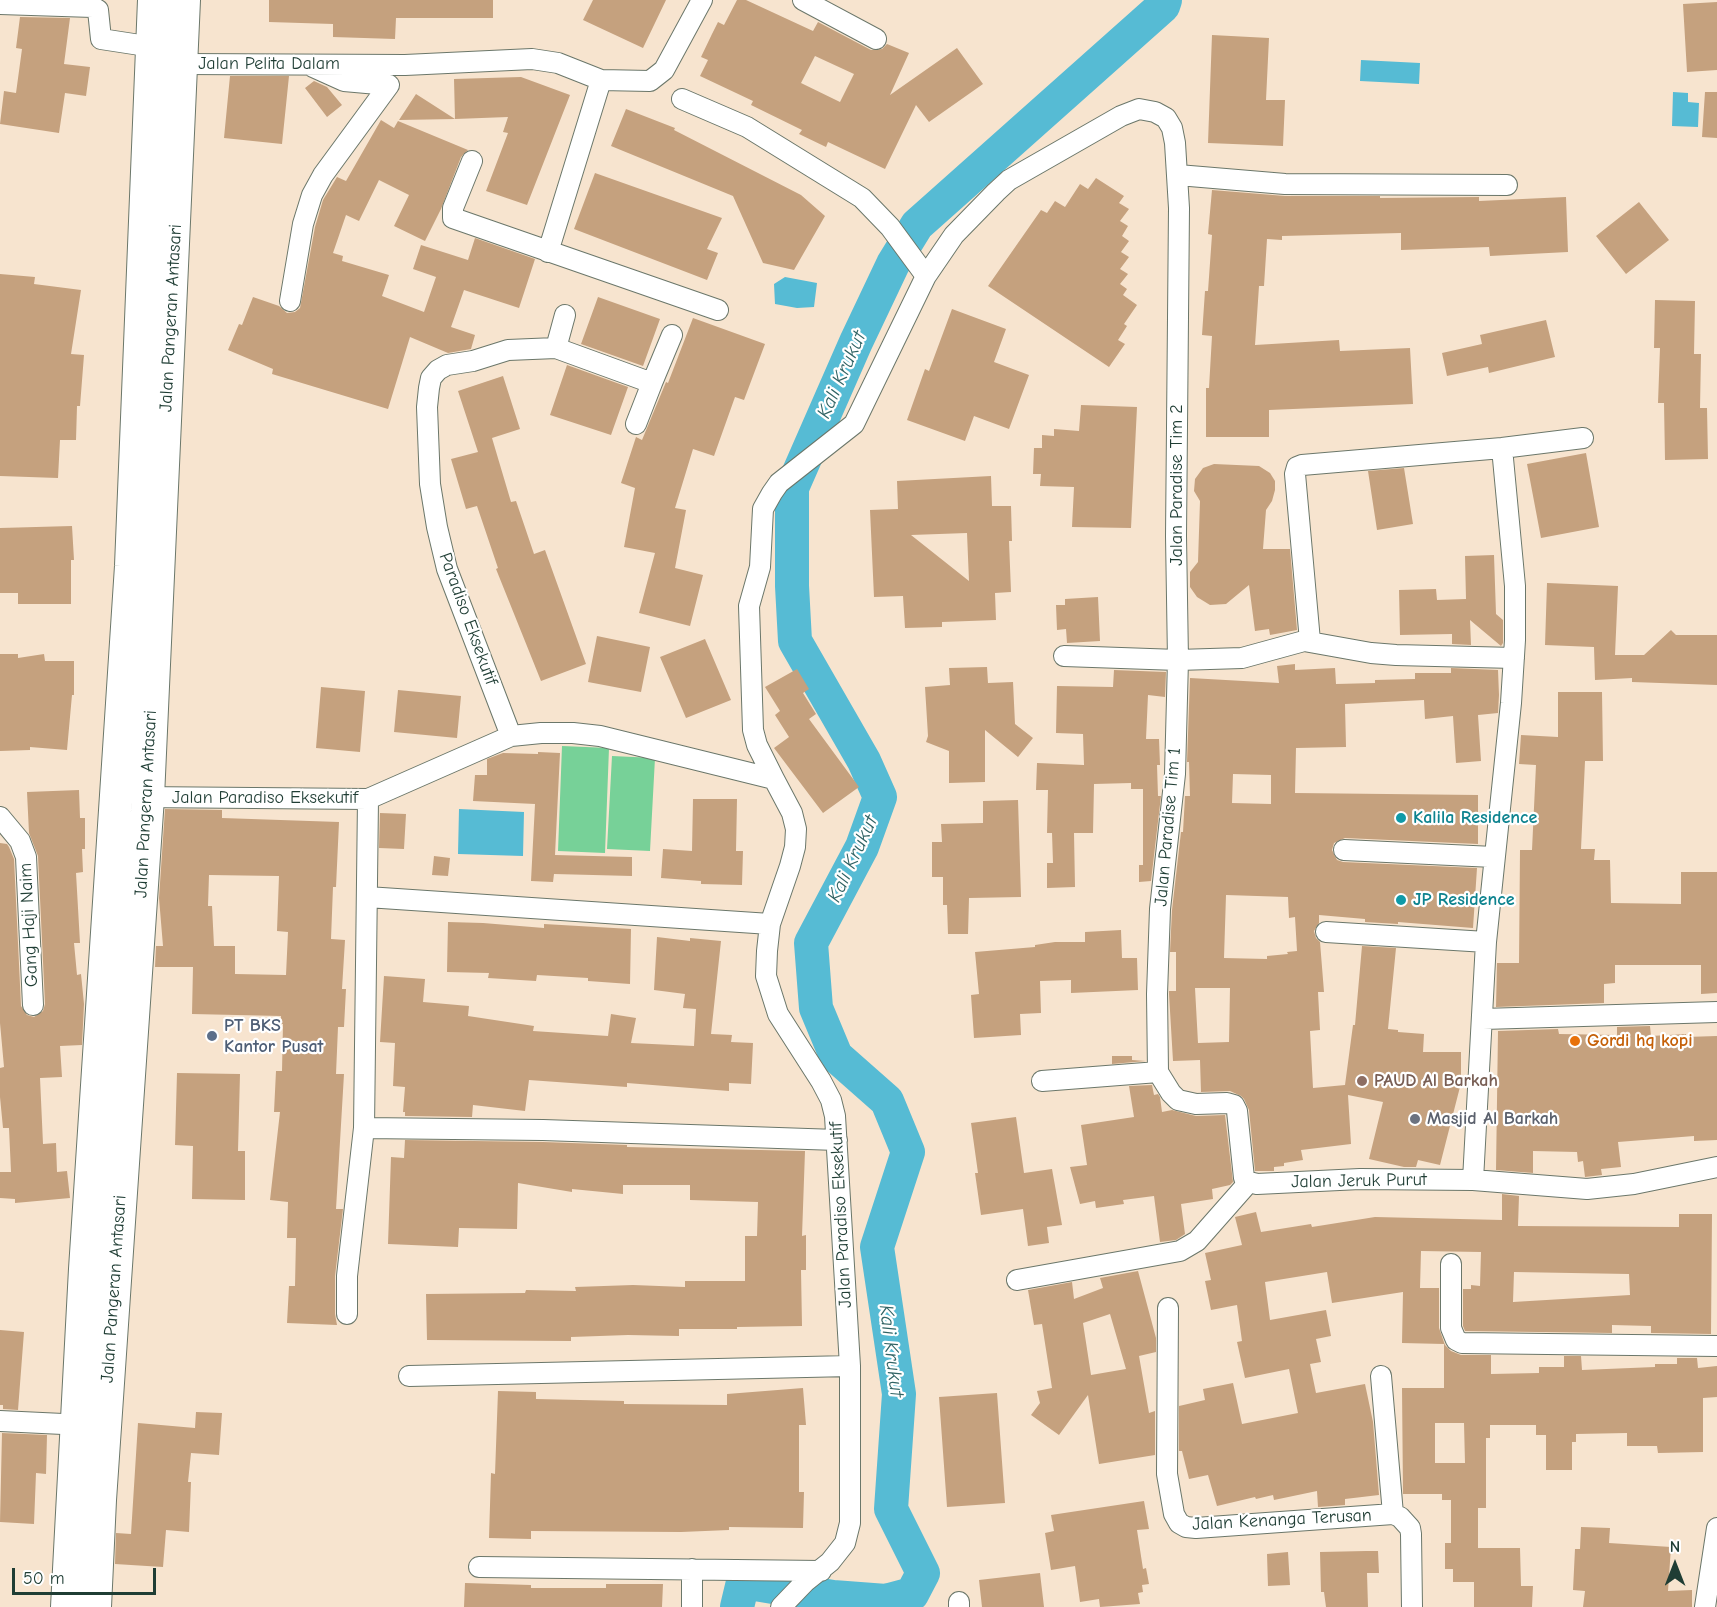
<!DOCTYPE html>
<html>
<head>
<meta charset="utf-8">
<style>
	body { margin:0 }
	#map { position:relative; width:1717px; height:1607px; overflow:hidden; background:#f7e4cf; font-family:"Comic Neue",sans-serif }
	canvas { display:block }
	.north { position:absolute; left:1645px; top:1535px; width:60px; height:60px; -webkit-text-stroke:4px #fff; paint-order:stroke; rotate:0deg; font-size:16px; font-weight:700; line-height:24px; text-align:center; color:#1f3d34 }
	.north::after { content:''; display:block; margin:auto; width:21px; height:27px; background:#1f3d34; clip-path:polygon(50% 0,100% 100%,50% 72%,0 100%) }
	.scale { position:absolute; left:12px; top:1568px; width:144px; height:27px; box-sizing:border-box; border:3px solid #1f3d34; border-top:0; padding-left:8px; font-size:18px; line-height:21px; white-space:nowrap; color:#1f3d34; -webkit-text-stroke:4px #fff; paint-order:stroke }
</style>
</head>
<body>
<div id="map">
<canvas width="1717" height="1607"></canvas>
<div class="north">N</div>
<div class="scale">50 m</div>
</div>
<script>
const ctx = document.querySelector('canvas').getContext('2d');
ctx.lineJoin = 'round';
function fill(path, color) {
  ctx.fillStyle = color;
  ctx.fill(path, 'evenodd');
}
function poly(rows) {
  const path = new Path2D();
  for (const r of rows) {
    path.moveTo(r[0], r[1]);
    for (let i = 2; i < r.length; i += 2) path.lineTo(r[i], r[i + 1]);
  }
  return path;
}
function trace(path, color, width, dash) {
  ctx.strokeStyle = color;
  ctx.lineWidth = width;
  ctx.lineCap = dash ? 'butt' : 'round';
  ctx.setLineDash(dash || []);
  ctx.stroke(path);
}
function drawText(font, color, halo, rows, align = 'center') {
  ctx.font = font + ' "Comic Neue",sans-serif';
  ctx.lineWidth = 4.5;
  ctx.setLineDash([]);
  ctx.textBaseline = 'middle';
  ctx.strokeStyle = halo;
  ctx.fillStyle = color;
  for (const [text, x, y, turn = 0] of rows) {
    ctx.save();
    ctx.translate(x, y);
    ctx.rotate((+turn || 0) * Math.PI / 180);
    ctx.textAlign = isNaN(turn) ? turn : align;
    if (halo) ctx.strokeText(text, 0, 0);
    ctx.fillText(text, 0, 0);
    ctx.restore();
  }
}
const green = poly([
	[562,746,609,748,605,853,558,851],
	[612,756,655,758,650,851,607,849]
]);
const water = poly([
	[1361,60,1420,63,1419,84,1360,81],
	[1673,92,1688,93,1688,102,1699,103,1698,127,1672,126],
	[785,277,817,283,814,307,797,308,775,304,774,284],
	[459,809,524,812,523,856,458,854]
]);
const river = poly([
	[737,1607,743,1582,833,1597,886,1601,912,1594,923,1573,891,1509,899,1394,877,1247,908,1152,887,1101,836,1056,816,1008,811,943,862,847,880,797,864,761,795,641,792,586,792,488,856,342,893,264,917,225,1163,6,1165,0]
]);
const building = poly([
	[269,0,493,0,493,18,396,18,395,39,333,37,333,24,269,22],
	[593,0,666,0,643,48,583,20],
	[737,0,746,0,813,31,818,22,871,50,882,49,887,44,909,53,890,95,957,48,983,84,929,122,916,105,885,169,828,142,826,147,799,134,802,130,751,105,753,101,700,76,708,60,701,57,712,34,718,22,724,25],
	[815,56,854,74,840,102,801,83],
	[1717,2,1717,70,1687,72,1683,4],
	[20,17,70,18,64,64,90,67,86,96,65,93,59,133,0,124,4,91,16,93,22,49,16,48],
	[1212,35,1269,38,1266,100,1285,100,1283,146,1208,143],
	[230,76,289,76,282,144,224,138],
	[521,77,570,95,527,205,486,191,508,133,503,132,508,117,455,119,454,79],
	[314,81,327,87,342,105,327,117,305,88],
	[1705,92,1717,92,1717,138,1702,137],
	[416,94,455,119,399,120],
	[626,109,675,128,674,130,801,195,825,216,794,270,763,263,733,196,611,146],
	[381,120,394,128,398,121,468,150,461,157,441,209,425,241,394,226,409,195,379,180,359,221,346,215,333,253,343,256,342,261,389,275,382,296,424,312,436,277,413,269,421,245,468,260,475,238,535,259,519,308,464,290,451,327,475,335,471,349,448,353,410,337,388,409,272,374,273,369,228,350,239,324,242,325,253,297,279,306,287,313,295,312,300,308,315,227,323,200,337,177,346,181],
	[595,173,722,218,707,249,718,253,707,280,574,229],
	[1096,178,1124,196,1119,203,1129,209,1120,221,1128,226,1122,236,1129,241,1121,252,1129,257,1120,269,1128,274,1120,284,1127,289,1123,295,1137,305,1124,324,1127,326,1118,340,1125,344,1109,367,988,286,1041,210,1047,213,1055,201,1065,207,1080,184,1088,189],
	[1212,190,1285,196,1380,196,1380,198,1479,197,1479,201,1566,197,1568,252,1490,256,1489,247,1401,250,1401,233,1282,236,1282,240,1267,239,1264,286,1259,286,1255,345,1339,340,1340,351,1410,348,1413,404,1269,410,1269,437,1206,437,1206,388,1209,388,1212,336,1202,335,1205,291,1208,291,1212,235,1208,234],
	[1639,202,1669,240,1626,274,1596,236],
	[0,274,35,277,34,284,81,290,71,354,84,355,80,406,77,406,76,440,60,440,58,478,0,476],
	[598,297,660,319,643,366,581,344],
	[1655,300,1695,301,1694,354,1701,354,1700,408,1707,408,1708,459,1665,460,1664,403,1658,403,1660,348,1654,348],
	[952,309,1006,329,994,362,1029,375,1009,429,974,416,965,441,907,420,925,369,929,371],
	[693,318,765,344,744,400,735,397,714,456,693,449,675,508,686,510,675,568,703,575,690,626,639,613,655,553,624,547,635,488,621,483,636,437,642,440,666,382,668,383],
	[1546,320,1555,357,1489,373,1488,367,1447,376,1442,353,1482,344,1480,335],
	[567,365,628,387,611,435,550,415],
	[503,376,520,429,492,438,511,502,516,501,534,554,545,550,586,664,541,681,496,569,498,568,477,506,466,509,451,459,478,452,458,391],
	[1081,405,1137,407,1131,528,1072,527,1074,487,1040,486,1041,474,1033,474,1034,448,1042,448,1042,435,1054,436,1054,429,1079,431],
	[1586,453,1599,527,1541,538,1527,464],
	[1214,464,1259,466,1270,473,1275,481,1275,490,1272,501,1266,510,1263,549,1290,549,1297,630,1270,635,1269,629,1255,631,1249,585,1226,604,1210,605,1197,597,1190,587,1190,572,1198,562,1200,501,1194,491,1195,479,1203,468],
	[1404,468,1413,524,1377,530,1368,471],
	[991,476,992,506,1011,506,1012,541,1009,541,1011,592,995,593,996,620,942,622,942,627,905,628,903,596,874,597,870,510,898,509,897,481],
	[967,533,969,581,911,535],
	[72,526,74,560,71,560,71,604,18,604,18,593,0,593,0,528],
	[1494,555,1496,614,1503,620,1503,643,1501,646,1470,620,1471,645,1452,644,1452,634,1400,635,1399,590,1436,589,1437,600,1466,599,1465,556],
	[1547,583,1618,586,1615,655,1644,655,1671,630,1676,635,1717,635,1717,685,1632,682,1632,678,1595,680,1594,647,1545,645],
	[1098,597,1100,641,1067,643,1066,629,1057,630,1056,605,1065,605,1065,599],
	[597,636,650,647,641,692,588,682],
	[705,639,731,700,686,718,660,657],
	[0,654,18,654,18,658,44,654,45,661,74,661,74,695,72,695,67,750,30,747,30,750,0,751],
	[1295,664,1295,670,1335,668,1336,684,1375,683,1375,680,1415,679,1415,673,1451,673,1451,668,1498,670,1499,695,1498,713,1478,715,1481,761,1456,763,1453,716,1425,719,1424,700,1345,704,1346,747,1296,748,1295,793,1478,795,1478,844,1345,838,1334,843,1332,850,1337,860,1343,862,1477,868,1473,928,1398,922,1398,924,1365,922,1365,919,1319,915,1319,923,1314,931,1316,938,1320,942,1324,992,1318,992,1320,1030,1310,1031,1313,1088,1345,1085,1353,1025,1355,1025,1362,946,1396,948,1388,1029,1398,1030,1398,1032,1424,1034,1423,1052,1461,1052,1461,1083,1440,1165,1418,1160,1416,1167,1404,1167,1369,1159,1383,1102,1348,1095,1351,1144,1301,1150,1303,1160,1284,1163,1284,1166,1274,1167,1274,1171,1255,1171,1249,1110,1244,1099,1241,1096,1230,1091,1201,1092,1200,1060,1173,1061,1169,994,1169,991,1176,991,1176,952,1170,952,1172,910,1181,832,1183,832,1185,796,1190,796,1189,762,1187,762,1190,678,1279,683,1277,666],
	[1233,774,1271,775,1271,804,1232,803],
	[1226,895,1288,897,1289,918,1295,917,1297,951,1287,952,1288,954,1267,956,1267,959,1224,958],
	[1195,988,1230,988,1229,1042,1198,1043],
	[987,667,988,683,1013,682,1015,724,1033,738,1018,757,985,730,985,782,949,783,949,751,926,742,928,736,925,687,950,685,949,668],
	[797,669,809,689,803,693,816,714,809,719,859,787,823,813,774,748,789,737,775,715,780,711,765,687],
	[1114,670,1166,672,1165,697,1148,695,1146,739,1159,739,1160,765,1157,765,1158,796,1161,796,1151,881,1139,882,1139,865,1143,865,1143,789,1131,789,1131,783,1094,784,1093,833,1074,833,1075,887,1047,888,1047,863,1053,863,1052,833,1047,833,1048,790,1036,790,1037,763,1084,765,1083,734,1056,733,1057,686,1113,687],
	[321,687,365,691,360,752,316,748],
	[398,690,461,696,457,738,394,732],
	[1558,692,1602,692,1603,761,1585,761,1581,849,1595,849,1594,860,1610,860,1611,903,1681,904,1681,872,1717,872,1717,993,1701,994,1701,965,1615,965,1615,983,1604,984,1604,1003,1496,1007,1497,963,1519,963,1520,850,1532,850,1536,765,1519,764,1521,735,1558,737],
	[538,752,560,753,555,855,632,857,632,876,554,874,553,882,531,881,535,804,473,801,475,775,487,775,487,759,503,753,538,754],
	[79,790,80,818,85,818,85,849,82,849,83,872,76,873,80,943,74,943,77,975,81,974,84,1004,82,1045,60,1046,62,1077,40,1078,43,1144,56,1143,57,1172,67,1171,70,1198,15,1203,15,1199,0,1198,0,1172,11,1172,9,1128,3,1128,0,1097,0,1068,4,1067,0,1023,0,843,7,844,9,847,14,859,21,1006,27,1015,34,1017,43,1011,45,1004,38,856,29,833,27,792],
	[693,799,737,799,736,851,743,851,742,885,701,884,701,881,661,878,663,849,692,851],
	[1018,800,1021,897,969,898,968,934,948,934,947,905,943,905,943,877,932,877,932,842,942,842,941,824,983,823,983,801],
	[165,809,222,810,222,818,339,822,336,887,333,887,331,939,345,940,342,989,346,989,344,1027,338,1027,336,1074,344,1074,336,1209,343,1209,335,1276,335,1314,337,1325,287,1323,289,1286,295,1286,296,1238,287,1238,288,1202,270,1200,280,1112,274,1112,276,1071,282,1071,283,1024,280,1024,281,1016,192,1014,193,967,155,967,156,946,163,946,159,898],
	[209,875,279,876,277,931,288,932,286,975,235,974,235,946,214,946,212,906,208,906],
	[380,813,406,814,404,849,379,848],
	[434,856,450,858,448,876,432,875],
	[448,922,483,923,544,928,544,924,631,929,630,984,588,981,588,978,537,975,536,981,488,978,489,973,447,972],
	[1121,930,1122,958,1137,958,1138,990,1071,993,1071,980,1040,981,1041,1013,1020,1014,1021,1035,974,1038,971,995,979,994,975,952,1035,947,1035,945,1055,942,1085,942,1085,932],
	[657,937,690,941,690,938,721,941,711,1034,732,1035,731,1042,753,1043,751,1084,729,1083,729,1091,627,1083,627,1087,529,1080,525,1111,473,1105,472,1117,405,1116,405,1112,403,1112,405,1087,393,1086,395,1043,380,1042,384,976,425,979,423,1002,469,1006,468,1016,534,1026,533,1031,608,1036,611,1014,636,1018,631,1043,694,1046,696,1009,683,1008,685,994,654,990],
	[1650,1026,1651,1036,1686,1034,1686,1037,1717,1036,1717,1140,1694,1141,1694,1136,1618,1142,1621,1167,1601,1169,1602,1175,1585,1177,1583,1161,1578,1162,1577,1152,1533,1151,1533,1173,1496,1170,1498,1031,1558,1029,1559,1034,1617,1035,1617,1027],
	[1112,1056,1132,1056,1132,1060,1146,1061,1112,1064],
	[177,1073,240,1074,238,1151,245,1151,245,1200,192,1199,193,1146,175,1145],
	[1152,1085,1154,1095,1158,1094,1160,1097,1162,1112,1172,1110,1196,1116,1225,1115,1233,1182,1230,1185,1212,1189,1213,1199,1181,1204,1185,1234,1176,1240,1160,1242,1154,1196,1123,1200,1124,1204,1096,1208,1095,1201,1080,1204,1070,1167,1087,1165,1081,1125,1134,1117,1129,1086],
	[1016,1117,1024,1173,1052,1169,1062,1225,1047,1227,1049,1243,1028,1246,1023,1209,981,1215,975,1173,978,1173,971,1123],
	[405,1140,543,1142,627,1145,627,1147,805,1151,802,1236,806,1235,806,1270,801,1270,802,1326,737,1327,737,1329,679,1329,679,1336,628,1335,571,1337,571,1341,427,1340,426,1294,525,1293,526,1290,576,1291,575,1287,633,1285,685,1287,685,1281,745,1281,745,1236,757,1236,758,1202,690,1200,690,1185,623,1185,623,1194,572,1189,572,1192,518,1183,517,1229,459,1228,458,1247,388,1244,391,1157,404,1158],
	[1502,1194,1519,1196,1518,1226,1679,1227,1679,1214,1712,1214,1711,1334,1651,1333,1651,1326,1612,1325,1612,1333,1465,1331,1463,1326,1463,1289,1471,1289,1471,1285,1480,1286,1481,1252,1421,1251,1420,1288,1439,1288,1439,1328,1445,1345,1451,1351,1461,1355,1491,1355,1491,1374,1539,1373,1539,1367,1564,1367,1564,1356,1581,1356,1582,1370,1655,1367,1655,1364,1677,1364,1677,1358,1697,1358,1698,1368,1717,1366,1717,1397,1703,1398,1703,1452,1658,1453,1657,1446,1627,1446,1627,1433,1576,1434,1576,1442,1572,1442,1572,1470,1546,1470,1546,1435,1536,1435,1536,1425,1490,1425,1490,1438,1486,1438,1486,1508,1478,1508,1478,1548,1520,1548,1521,1586,1533,1586,1532,1607,1474,1607,1474,1582,1453,1582,1453,1569,1445,1569,1445,1543,1451,1543,1451,1500,1442,1500,1442,1494,1403,1494,1402,1388,1444,1388,1444,1344,1402,1343,1403,1292,1332,1303,1327,1272,1265,1282,1270,1320,1326,1310,1331,1336,1316,1339,1321,1362,1310,1364,1316,1393,1365,1384,1373,1422,1379,1495,1345,1499,1345,1505,1318,1507,1317,1491,1274,1500,1273,1495,1256,1499,1255,1497,1217,1506,1208,1475,1189,1479,1182,1451,1179,1451,1179,1406,1205,1400,1203,1389,1233,1383,1242,1424,1298,1413,1289,1369,1245,1378,1237,1342,1242,1341,1237,1305,1211,1310,1205,1281,1211,1280,1205,1253,1242,1245,1235,1217,1256,1212,1261,1232,1311,1224,1312,1227,1375,1217,1502,1220],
	[1514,1272,1629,1274,1630,1295,1513,1302],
	[1435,1423,1464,1423,1465,1463,1435,1463],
	[1138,1271,1156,1338,1156,1352,1139,1356,1149,1413,1155,1411,1155,1455,1099,1464,1088,1395,1059,1435,1031,1415,1040,1403,1037,1391,1052,1388,1042,1324,1034,1325,1028,1290,1072,1282,1074,1299,1103,1288,1100,1278],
	[1110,1314,1126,1369,1091,1375,1083,1323],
	[0,1330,24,1332,18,1410,3,1409,3,1405,0,1405],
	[803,1388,806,1425,799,1425,799,1492,804,1492,803,1528,729,1527,729,1530,681,1532,531,1531,531,1539,489,1538,491,1473,495,1474,498,1391,536,1392,536,1399,624,1401,624,1404,727,1405,727,1394],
	[997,1393,1005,1503,947,1507,939,1397],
	[196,1412,222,1413,219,1455,191,1453,188,1482,191,1482,189,1532,166,1530,163,1567,115,1564,116,1533,131,1534,138,1423,195,1428],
	[2,1433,47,1435,46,1474,36,1473,34,1524,0,1522],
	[1144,1501,1149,1529,1137,1530,1143,1569,1146,1568,1149,1584,1142,1585,1143,1592,1138,1593,1140,1604,1100,1607,1099,1599,1080,1602,1075,1566,1051,1570,1045,1533,1054,1531,1051,1515],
	[1581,1527,1610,1528,1609,1543,1671,1547,1668,1591,1692,1590,1692,1607,1583,1607,1585,1591,1573,1590,1575,1549,1580,1549],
	[1366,1551,1378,1551,1379,1573,1367,1573,1368,1607,1326,1607,1324,1592,1321,1592,1320,1552],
	[1288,1552,1290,1585,1268,1586,1267,1554],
	[1040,1573,1044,1607,982,1607,979,1580],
	[465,1583,531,1585,531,1588,606,1588,606,1584,663,1584,662,1607,464,1607]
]);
const minor = poly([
	[803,0,876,39],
	[0,4,93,7,98,10,101,39,153,47],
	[183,64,405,65,532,59,558,63,601,80,650,81,664,70,702,0],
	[682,99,747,127,862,198,890,227,926,276],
	[472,161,453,208,453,218,718,310],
	[1178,175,1285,184,1507,185],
	[548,252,601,80],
	[290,301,303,224,312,195,323,175,389,85,344,81,313,67],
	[556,348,652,383,672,335],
	[636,424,652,383],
	[1310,641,1295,474,1297,467,1302,465,1502,448,1583,438],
	[1064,656,1178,660,1242,658,1304,641,1371,653,1396,655,1514,658],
	[511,736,447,569,437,527,430,484,427,407,429,388,431,378,438,370,447,365,473,361,508,350,556,348,565,315],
	[774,779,757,745,753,730,749,606,760,567,763,509,772,493,779,483,854,424,926,276,954,235,996,192,1009,180,1121,116,1139,109,1155,112,1166,118,1172,128,1175,143,1179,208,1176,536,1178,660,1175,774,1160,909,1157,994,1158,1072,1171,1093,1178,1100,1196,1104,1227,1103,1234,1105,1237,1111,1244,1178,1249,1182,1257,1184,1360,1179,1473,1180,1587,1189,1634,1184,1717,1167],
	[139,797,368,799,511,736,541,733,573,733,600,736,774,779,792,813,796,829,795,847,790,866,770,924,767,951,766,976,778,1014,821,1081,831,1100,835,1116,850,1366,850,1523,845,1543,830,1562,805,1582,781,1607],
	[0,817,20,841,26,857,33,1005],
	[1344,850,1494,857],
	[367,897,770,924],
	[1326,932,1486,942],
	[1483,1019,1717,1012],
	[1042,1081,1158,1072],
	[364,1128,543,1130,837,1140],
	[1473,1180,1486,942,1511,703,1515,640,1515,586,1502,448],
	[1451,1264,1451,1328,1456,1340,1462,1343,1717,1346],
	[1017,1280,1180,1251,1197,1241,1249,1182],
	[1168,1308,1167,1474,1174,1514,1179,1523,1186,1527,1196,1528,1393,1514,1400,1517,1410,1528,1411,1534,1412,1607],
	[347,1314,347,1276,364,1128,368,799],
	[409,1376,850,1366],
	[1381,1376,1393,1514],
	[0,1421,63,1424,77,1422],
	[479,1567,821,1571],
	[959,1602,959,1607],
	[692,1607,692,1569],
	[1705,1607,1717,1528]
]);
const primary = poly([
	[67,1607,85,1269,131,566,154,0],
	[95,1607,100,1500,148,797,184,0]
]);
const markers = [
	[1401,818,6,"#0f9aa8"],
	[1401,900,6,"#0f9aa8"],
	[212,1036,6,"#5c6f8a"],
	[1575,1041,6,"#e8710a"],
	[1362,1081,6,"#8d6e63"],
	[1415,1119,6,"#6b7280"]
];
const streetNames = [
	["Jalan Pelita Dalam",269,64],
	["Jalan Pangeran Antasari",171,318,-87],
	["Jalan Paradise Tim 2",1177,485,-90],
	["Paradiso Eksekutif",468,619,70],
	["Jalan Paradiso Eksekutif",265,798],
	["Jalan Pangeran Antasari",146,804,-87],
	["Jalan Paradise Tim 1",1168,827,-85],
	["Gang Haji Naim",29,925,-93],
	["Jalan Jeruk Purut",1359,1181,-1],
	["Jalan Paradiso Eksekutif",841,1215,-93],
	["Jalan Pangeran Antasari",114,1289,-86],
	["Jalan Kenanga Terusan",1282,1520,-3]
];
const cultureNames = [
	["Kalila Residence",1413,818],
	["JP Residence",1413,900]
];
const serviceNames = [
	["PT BKS",224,1026],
	["Kantor Pusat",224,1047]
];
const foodNames = [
	["Gordi hq kopi",1587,1041]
];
const educationNames = [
	["PAUD Al Barkah",1374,1081]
];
const worshipNames = [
	["Masjid Al Barkah",1427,1119]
];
const waterNames = [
	["Kali Krukut",842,375,-66],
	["Kali Krukut",853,859,-65],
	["Kali Krukut",891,1351,83]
];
fill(green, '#77d198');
fill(water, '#56bbd4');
trace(river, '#56bbd4', 34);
fill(building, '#c5a17e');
trace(minor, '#6b776a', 22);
trace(primary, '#6b776a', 34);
trace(minor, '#fff', 20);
trace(primary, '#fff', 32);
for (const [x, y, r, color] of markers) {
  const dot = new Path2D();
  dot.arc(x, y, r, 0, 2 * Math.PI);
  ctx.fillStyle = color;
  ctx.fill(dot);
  trace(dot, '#fff', 2);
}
drawText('18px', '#1f3d34', '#fff', streetNames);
drawText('bold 18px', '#0d838f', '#fff', cultureNames, 'left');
drawText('bold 18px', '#4e5e75', '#fff', serviceNames, 'left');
drawText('bold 18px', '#c56008', '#fff', foodNames, 'left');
drawText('bold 18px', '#785e54', '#fff', educationNames, 'left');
drawText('bold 18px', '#5b616d', '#fff', worshipNames, 'left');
drawText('italic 20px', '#306364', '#fff', waterNames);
</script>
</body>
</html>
